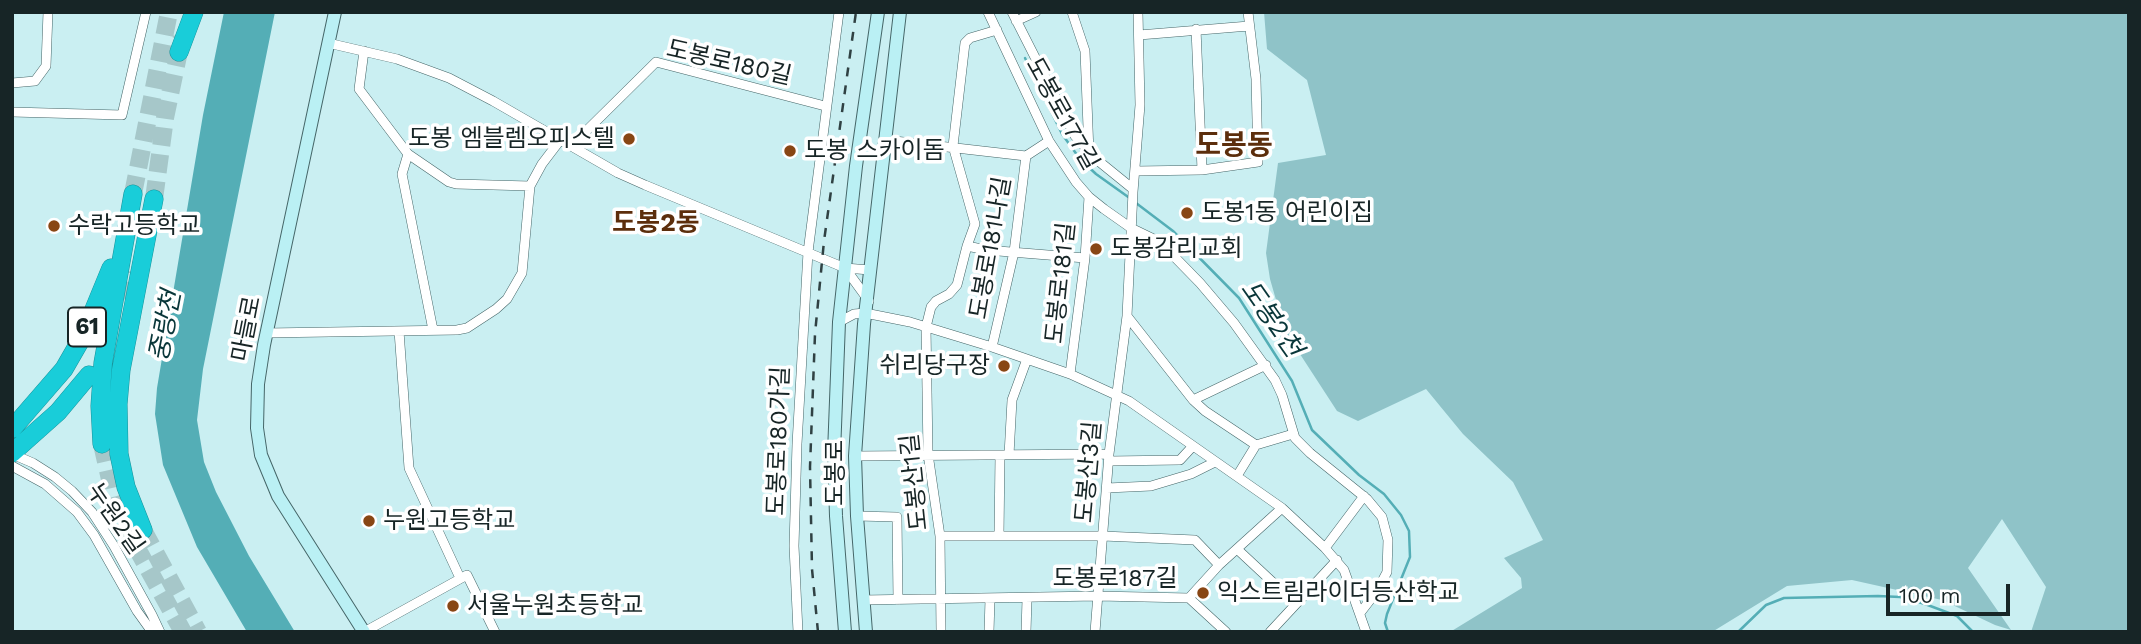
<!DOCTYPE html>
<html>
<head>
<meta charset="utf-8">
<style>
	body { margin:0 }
	#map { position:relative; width:2141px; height:644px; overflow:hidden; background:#caeff2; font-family:"Work Sans",sans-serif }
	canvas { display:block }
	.frame { position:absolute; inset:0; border:14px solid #172526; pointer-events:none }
	.scale { position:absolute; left:1886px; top:584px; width:124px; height:32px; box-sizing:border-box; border:4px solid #172526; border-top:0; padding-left:9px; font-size:21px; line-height:24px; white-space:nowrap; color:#172526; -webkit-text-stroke:5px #fff; paint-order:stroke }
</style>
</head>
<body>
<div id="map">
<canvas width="2141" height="644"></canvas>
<div class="frame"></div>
<div class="scale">100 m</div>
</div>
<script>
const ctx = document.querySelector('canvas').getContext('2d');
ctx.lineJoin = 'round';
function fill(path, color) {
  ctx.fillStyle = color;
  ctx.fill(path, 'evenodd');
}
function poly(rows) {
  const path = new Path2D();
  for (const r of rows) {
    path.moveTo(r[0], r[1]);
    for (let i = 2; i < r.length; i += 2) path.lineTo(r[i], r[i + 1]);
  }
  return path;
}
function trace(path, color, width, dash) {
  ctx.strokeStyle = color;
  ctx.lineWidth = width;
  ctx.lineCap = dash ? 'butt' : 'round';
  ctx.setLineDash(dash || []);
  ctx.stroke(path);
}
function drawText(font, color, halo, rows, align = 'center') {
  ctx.font = font + ' "Work Sans","Noto Sans KR",sans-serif';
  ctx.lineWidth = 7;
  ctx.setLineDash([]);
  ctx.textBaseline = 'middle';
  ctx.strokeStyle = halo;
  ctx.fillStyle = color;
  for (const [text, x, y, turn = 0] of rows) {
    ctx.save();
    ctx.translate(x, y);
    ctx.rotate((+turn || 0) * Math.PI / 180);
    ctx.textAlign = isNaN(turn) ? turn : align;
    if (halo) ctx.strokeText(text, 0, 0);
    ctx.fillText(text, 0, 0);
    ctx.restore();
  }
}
const green = poly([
	[1264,12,2129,12,2129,632,2031,632,2046,587,2002,519,1968,568,2011,630,1995,625,1942,600,1852,580,1787,586,1712,632,1450,632,1522,588,1521,578,1504,558,1543,540,1513,482,1463,434,1426,389,1358,421,1337,411,1285,331,1270,279,1266,253,1278,163,1326,155,1307,80,1267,49]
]);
const water = poly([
	[224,12,275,12,203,369,197,420,204,462,216,492,249,556,295,632,247,632,197,547,163,465,155,414,157,388,203,115]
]);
const stream = poly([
	[1025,58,1062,134,1080,159,1096,174,1131,199],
	[1136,203,1173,231,1239,298,1292,381,1312,430,1359,475,1384,494,1401,515,1409,531,1410,557,1387,614,1385,623,1388,632],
	[1738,632,1766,605,1784,598,1878,596,1900,597,1925,604,1957,616,1973,632]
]);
const highwayTunnel = poly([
	[133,194,169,12],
	[154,199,165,118,182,37],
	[122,299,128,271],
	[102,444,114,497,123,523,183,632],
	[143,530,198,632]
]);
const street = poly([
	[988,12,1049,141,1076,182,1089,197,1104,209,1131,228,1160,242,1200,283,1234,323,1275,380,1282,395,1295,438,1310,453,1367,499,1382,517,1388,540,1387,572,1377,591,1360,613],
	[1012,12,1075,136,1096,159,1133,189],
	[1072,12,1085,51,1089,153],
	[1016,21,1036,12],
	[1196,29,1202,170],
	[1139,35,1249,26],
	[328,43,397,59,449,78,493,101,618,173,645,185,845,268,870,270],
	[364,51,359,89,408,154,449,182,456,184,530,186],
	[12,83,35,81,46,66,48,12],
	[12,112,122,115,146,12],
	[886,140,1026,156,1049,141],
	[572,145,656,62,825,106],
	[408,154,402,174,433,330],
	[1136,171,1202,170,1258,162,1256,79,1248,12],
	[967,246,986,250,1085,258],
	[845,268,869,301],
	[1127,316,1193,400,1205,411,1256,445],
	[839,322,854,314,865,313,910,322,992,347,1070,374,1129,401,1282,508,1325,548,1344,570,1366,632],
	[399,331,409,468,460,578],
	[266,333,457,330,467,328,496,309,507,299,522,273,530,186,542,164,561,139],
	[992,347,1014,252,1026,156],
	[1070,374,1085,258,1089,197],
	[1193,400,1266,365],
	[12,454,33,463,55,477,72,491,92,512,114,546,152,615,160,632],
	[1009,455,1012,400,1027,359],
	[855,456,1109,454],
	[1109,461,1180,460,1192,447],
	[12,466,45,484,77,512,94,535,137,611,152,632],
	[1237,476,1256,445,1293,434],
	[1107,488,1151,486,1191,474,1215,462],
	[857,516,897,517,898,600],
	[940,536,1103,536,1195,540,1219,565],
	[999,536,1000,455],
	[1325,548,1364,496],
	[1237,549,1296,604],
	[1189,598,1219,565,1282,508],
	[863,600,1098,596,1189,598,1226,632],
	[364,632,467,575,495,632],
	[798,632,794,546,797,444,808,252,839,12],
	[941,632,940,536,928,454,926,327,931,307,936,301,949,294,957,285,967,246,975,224,953,146,965,43,970,38,997,30],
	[989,632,990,599],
	[1026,632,1027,599],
	[1095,632,1109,454,1127,316,1133,192,1140,105,1138,12],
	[1270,632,1337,560]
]);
const secondary = poly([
	[335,12,264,345,258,384,257,428,261,455,278,496,364,632],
	[845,632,836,516,834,453,839,322,856,166,878,12],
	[866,632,857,516,855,456,864,324,900,12]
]);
const highway = poly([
	[179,52,194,12],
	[12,429,64,369,83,336,111,268],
	[102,444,100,406,103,363,133,194],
	[12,453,58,412,89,375],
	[143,530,126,487,119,454,118,404,121,370,154,199]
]);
const rail = poly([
	[818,632,812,569,810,467,815,334,824,241,856,12]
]);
const markers = [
	[629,139,7,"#884614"],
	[790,151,7,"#884614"],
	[1187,213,7,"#884614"],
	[54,226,7,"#884614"],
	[1096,249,7,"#884614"],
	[1004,366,7,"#884614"],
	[369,521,7,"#884614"],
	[1203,593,7,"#884614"],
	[453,606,7,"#884614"]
];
const shields = [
	[87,327,38]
];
const shieldNames = [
	["61",87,327]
];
const streetNames = [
	["도봉로180길",729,63,13],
	["도봉로177길",1062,114,61],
	["도봉로181나길",991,248,-80],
	["도봉로181길",1061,283,-84],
	["마들로",247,329,-79],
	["도봉로180가길",779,441,-88],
	["도봉산3길",1089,472,-85],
	["도봉로",836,473,-90],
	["도봉산1길",915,482,-96],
	["누원2길",115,519,55],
	["도봉로187길",1115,579]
];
const poiNames = [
	["도봉 엠블렘오피스텔",615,139,"right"],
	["도봉 스카이돔",804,151],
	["도봉1동 어린이집",1201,213],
	["수락고등학교",68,226],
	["도봉감리교회",1110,249],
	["쉬리당구장",990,366,"right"],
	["누원고등학교",383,521],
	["익스트림라이더등산학교",1217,593],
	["서울누원초등학교",467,606]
];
const neighbourhoodNames = [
	["도봉2동",656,223]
];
const waterNames = [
	["도봉2천",1271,319,55],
	["중랑천",166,326,-79]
];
const quarterNames = [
	["도봉동",1234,146]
];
fill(green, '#8fc3c8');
fill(water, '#54aeb6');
trace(stream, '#54aeb6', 2.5);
trace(highwayTunnel, '#a6c7c9', 18, [18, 9]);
trace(street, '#456668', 10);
trace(secondary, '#456668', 14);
trace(highway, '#18929a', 19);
trace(street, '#fff', 9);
trace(secondary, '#baf0f4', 12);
trace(highway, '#19cdd9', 18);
trace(rail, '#304143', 2.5, [9, 9]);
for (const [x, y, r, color] of markers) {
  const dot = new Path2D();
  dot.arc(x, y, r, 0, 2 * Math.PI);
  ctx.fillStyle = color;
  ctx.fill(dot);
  trace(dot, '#fff', 2.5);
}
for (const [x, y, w] of shields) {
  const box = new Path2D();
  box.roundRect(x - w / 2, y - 19.5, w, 39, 5);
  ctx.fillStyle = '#fff';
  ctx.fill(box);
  trace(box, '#172526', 2);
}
drawText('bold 23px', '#172526', null, shieldNames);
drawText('24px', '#172526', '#fff', streetNames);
drawText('24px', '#172526', '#fff', poiNames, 'left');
drawText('bold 26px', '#5c2e0c', '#fff', neighbourhoodNames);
drawText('italic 26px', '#093639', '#fff', waterNames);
drawText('bold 28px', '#5c2e0c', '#fff', quarterNames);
</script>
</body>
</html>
